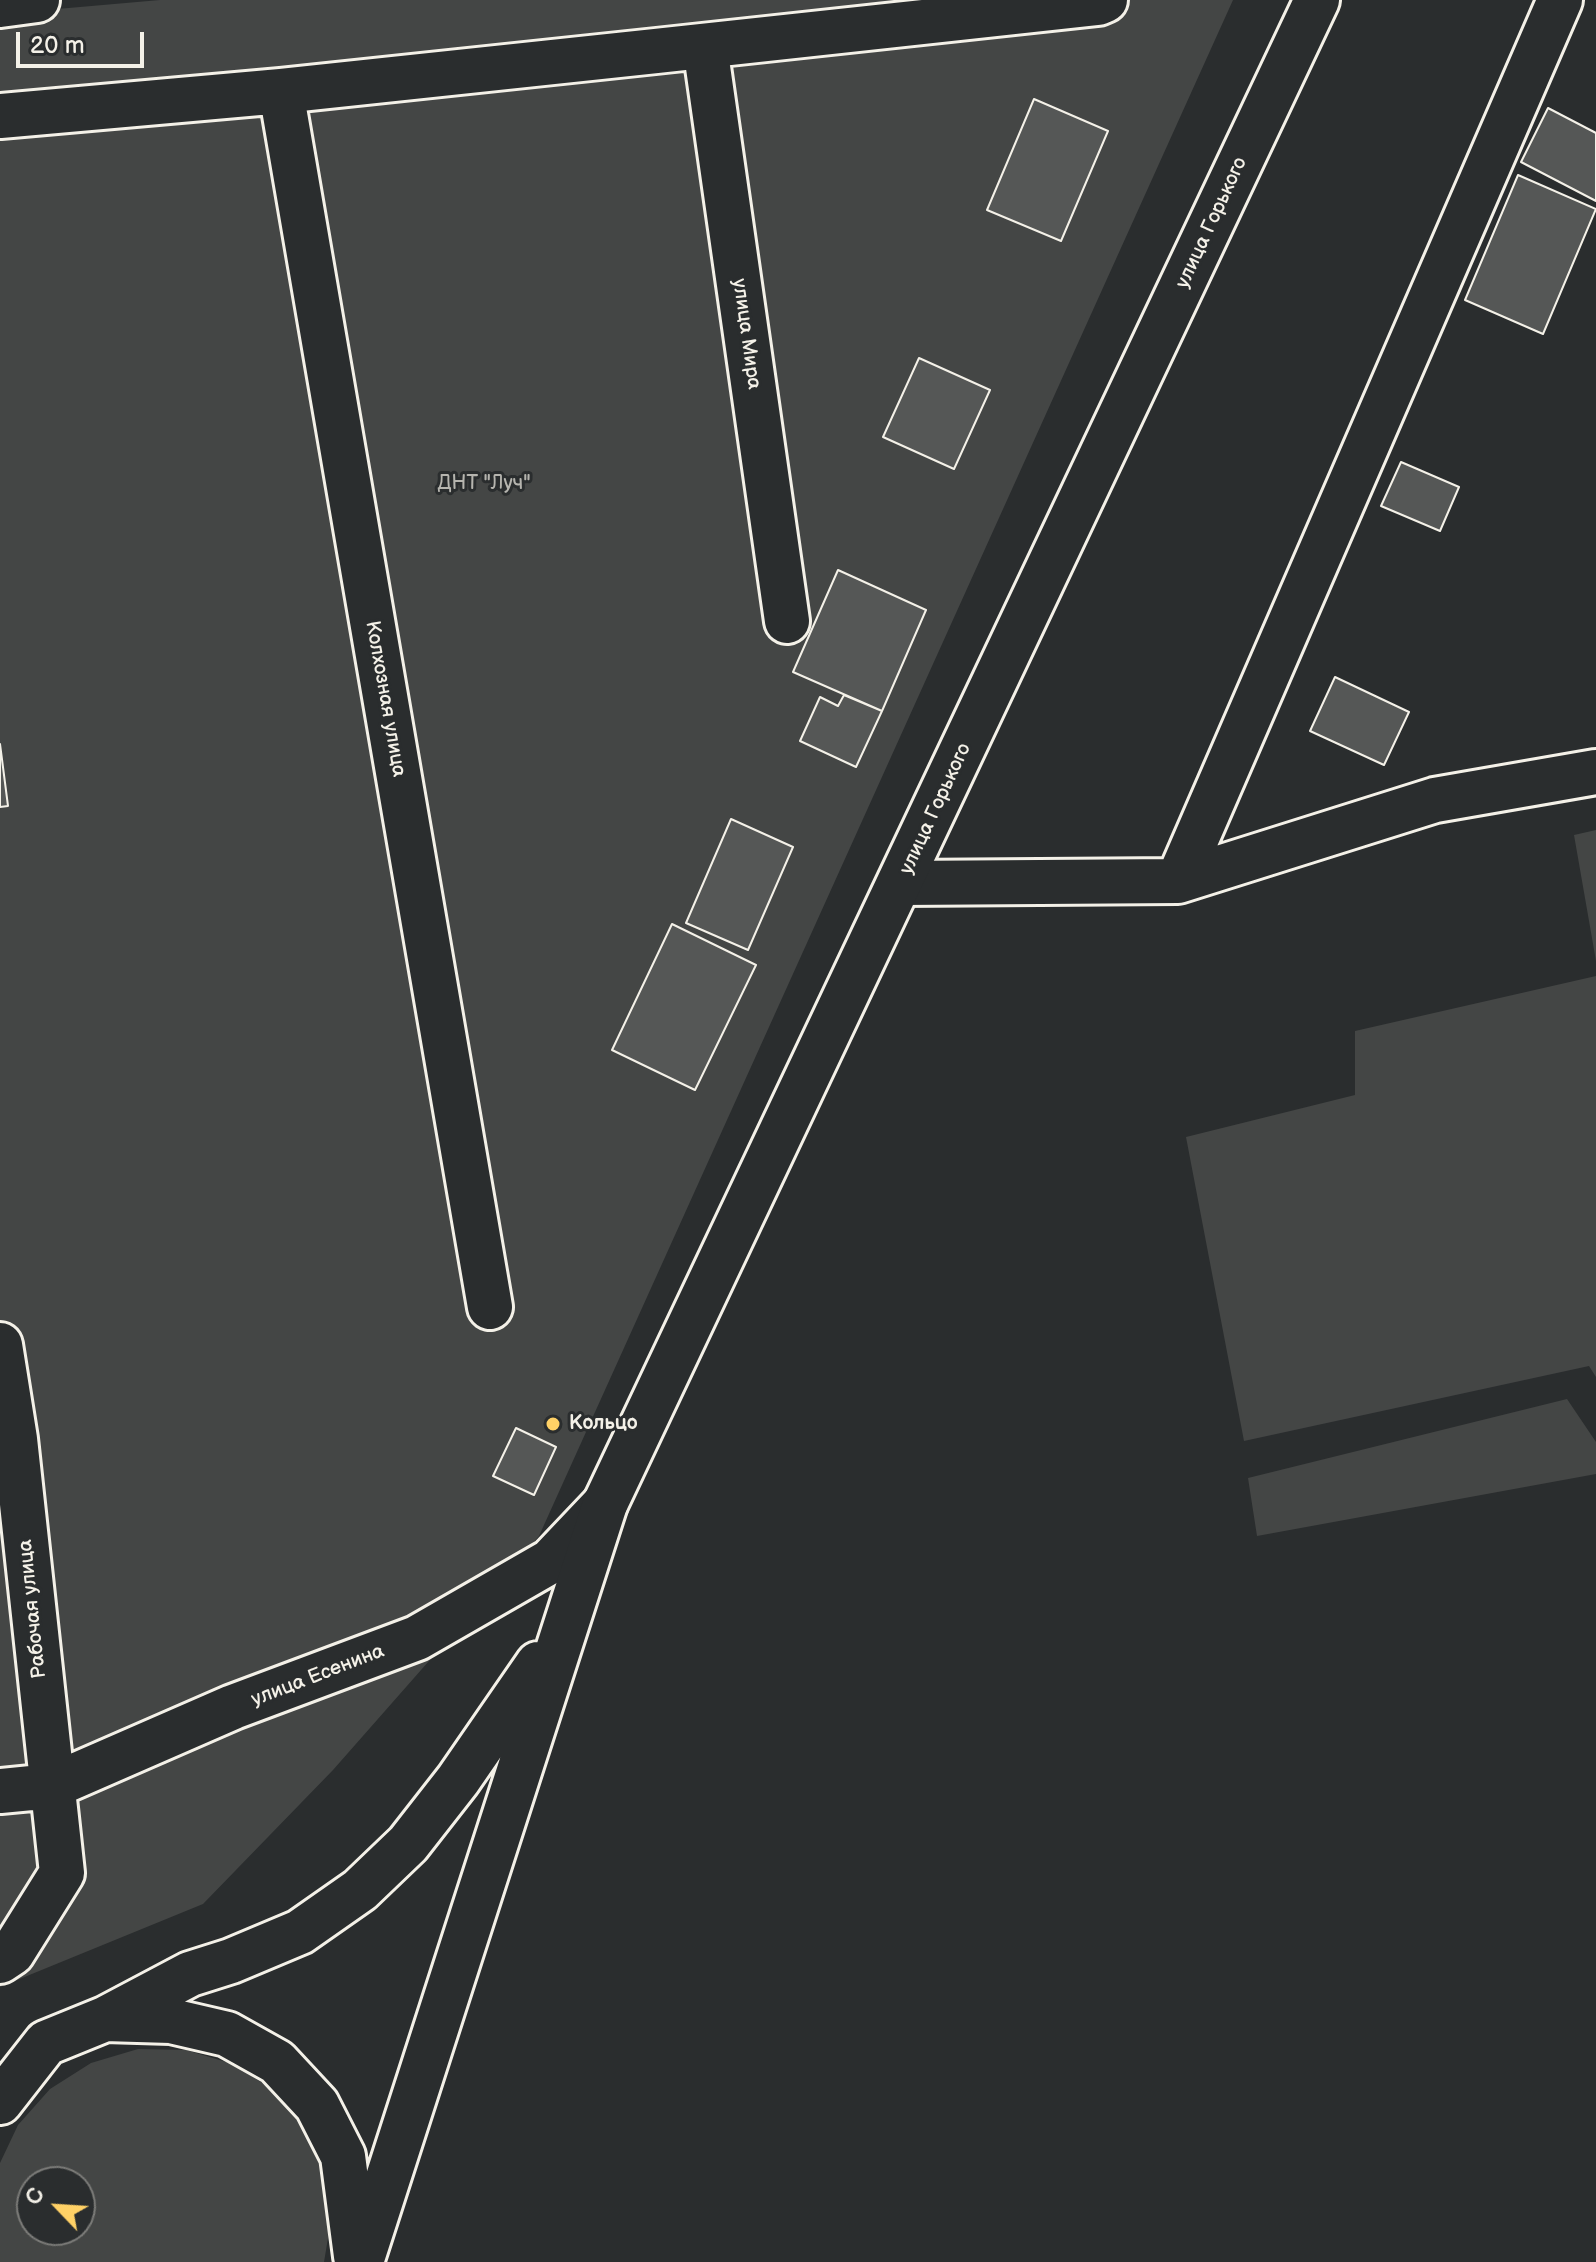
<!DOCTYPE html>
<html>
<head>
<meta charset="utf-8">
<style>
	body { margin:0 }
	#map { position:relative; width:1596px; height:2262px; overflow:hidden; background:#2a2d2e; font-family:"Balsamiq Sans",sans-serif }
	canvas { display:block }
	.north { position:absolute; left:16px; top:2166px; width:80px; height:80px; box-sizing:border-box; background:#2a2d2e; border:2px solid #7b7b78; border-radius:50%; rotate:295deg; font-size:22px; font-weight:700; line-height:32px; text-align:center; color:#f4f1e8 }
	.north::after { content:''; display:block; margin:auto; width:28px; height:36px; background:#ffd166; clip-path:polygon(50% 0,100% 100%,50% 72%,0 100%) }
	.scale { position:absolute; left:16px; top:32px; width:128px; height:36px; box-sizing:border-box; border:4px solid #f4f1e8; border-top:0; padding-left:10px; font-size:24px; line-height:28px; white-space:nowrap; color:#f4f1e8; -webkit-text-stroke:6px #2a2d2e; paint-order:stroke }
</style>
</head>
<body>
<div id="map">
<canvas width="1596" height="2262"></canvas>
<div class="north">С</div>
<div class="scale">20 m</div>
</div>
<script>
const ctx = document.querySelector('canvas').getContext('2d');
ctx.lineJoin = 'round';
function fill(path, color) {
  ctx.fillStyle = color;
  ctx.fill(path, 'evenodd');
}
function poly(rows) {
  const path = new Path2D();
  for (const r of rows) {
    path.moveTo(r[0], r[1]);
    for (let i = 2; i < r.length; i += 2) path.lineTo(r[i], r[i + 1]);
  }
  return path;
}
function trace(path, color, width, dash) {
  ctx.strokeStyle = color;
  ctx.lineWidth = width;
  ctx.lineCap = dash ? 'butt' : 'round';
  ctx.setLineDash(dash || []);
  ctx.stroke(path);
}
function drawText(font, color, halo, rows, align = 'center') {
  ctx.font = font + ' "Balsamiq Sans",sans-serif';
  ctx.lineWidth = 6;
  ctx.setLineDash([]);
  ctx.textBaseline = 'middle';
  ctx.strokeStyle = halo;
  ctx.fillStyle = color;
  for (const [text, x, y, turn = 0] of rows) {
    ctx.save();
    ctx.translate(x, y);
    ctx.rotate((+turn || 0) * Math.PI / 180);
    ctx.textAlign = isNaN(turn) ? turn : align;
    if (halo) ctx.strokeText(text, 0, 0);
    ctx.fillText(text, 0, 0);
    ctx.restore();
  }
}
const green = poly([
	[160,0,1233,0,539,1536,333,1770,203,1904,0,1987,0,14],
	[1596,830,1596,961,1574,835],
	[1596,976,1596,1377,1589,1366,1244,1441,1186,1137,1355,1095,1355,1031],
	[1567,1399,1596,1442,1596,1474,1257,1536,1248,1478],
	[138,2049,186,2050,233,2064,273,2090,305,2127,324,2172,331,2220,324,2262,0,2262,0,2163,18,2125,50,2089,91,2063],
	[32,2182,80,2182,80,2230,32,2230]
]);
const building = poly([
	[1034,99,1108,131,1061,241,987,210,1034,99],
	[1548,108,1596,133,1596,201,1521,162,1548,108],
	[1518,175,1596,209,1543,334,1465,300,1518,175],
	[919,358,990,390,954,469,883,437,919,358],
	[1401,462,1459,487,1440,531,1381,506,1401,462],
	[838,570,926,610,882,711,793,672,838,570],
	[1335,677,1409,712,1384,765,1310,731,1335,677],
	[844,695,882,711,856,767,800,741,820,697,838,706,844,695],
	[0,744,8,806,0,807,0,744],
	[731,819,793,847,748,950,686,923,731,819],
	[672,924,756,965,695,1090,612,1050,672,924],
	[516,1428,556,1447,534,1495,493,1476,516,1428]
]);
const street = poly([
	[0,5,37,0],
	[705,46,787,621],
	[281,91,490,1307],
	[0,116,281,91,656,51,1098,3,1105,0],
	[1178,881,1435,800,1596,772],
	[901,883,1178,881,1560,0],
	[0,1345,15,1439,62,1873,12,1953,0,1961],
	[0,1791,52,1786,233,1707,417,1638,551,1561,605,1504]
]);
const secondary = poly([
	[105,2019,190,1974,231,1961,300,1932,360,1890,408,1844,458,1780,538,1664],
	[0,2102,46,2043,105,2019,171,2021,227,2034,277,2062,317,2105,343,2156,356,2256],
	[361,2262,605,1504,1317,0]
]);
const markers = [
	[553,1424,8,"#ffd166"]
];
const streetNames = [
	["улица Горького",1212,223,-65],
	["улица Мира",746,334,82],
	["Колхозная улица",385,699,80],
	["улица Горького",936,809,-65],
	["Рабочая улица",33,1609,-96],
	["улица Есенина",318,1676,-21]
];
const parkNames = [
	["ДНТ \"Луч\"",484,484]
];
const poiNames = [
	["Кольцо",569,1424]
];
fill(green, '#444645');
fill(building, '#555756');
trace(building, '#f4f1e8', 2);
trace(street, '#f4f1e8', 50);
trace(secondary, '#f4f1e8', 50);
trace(street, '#2a2d2e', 44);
trace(secondary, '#2a2d2e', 44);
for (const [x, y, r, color] of markers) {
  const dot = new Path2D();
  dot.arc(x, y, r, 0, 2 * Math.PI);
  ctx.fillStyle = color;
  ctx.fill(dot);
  trace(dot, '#2a2d2e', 3);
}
drawText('20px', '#f4f1e8', '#2a2d2e', streetNames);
drawText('20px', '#b6b5af', '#2a2d2e', parkNames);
drawText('bold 20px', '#f4f1e8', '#2a2d2e', poiNames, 'left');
</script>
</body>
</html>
